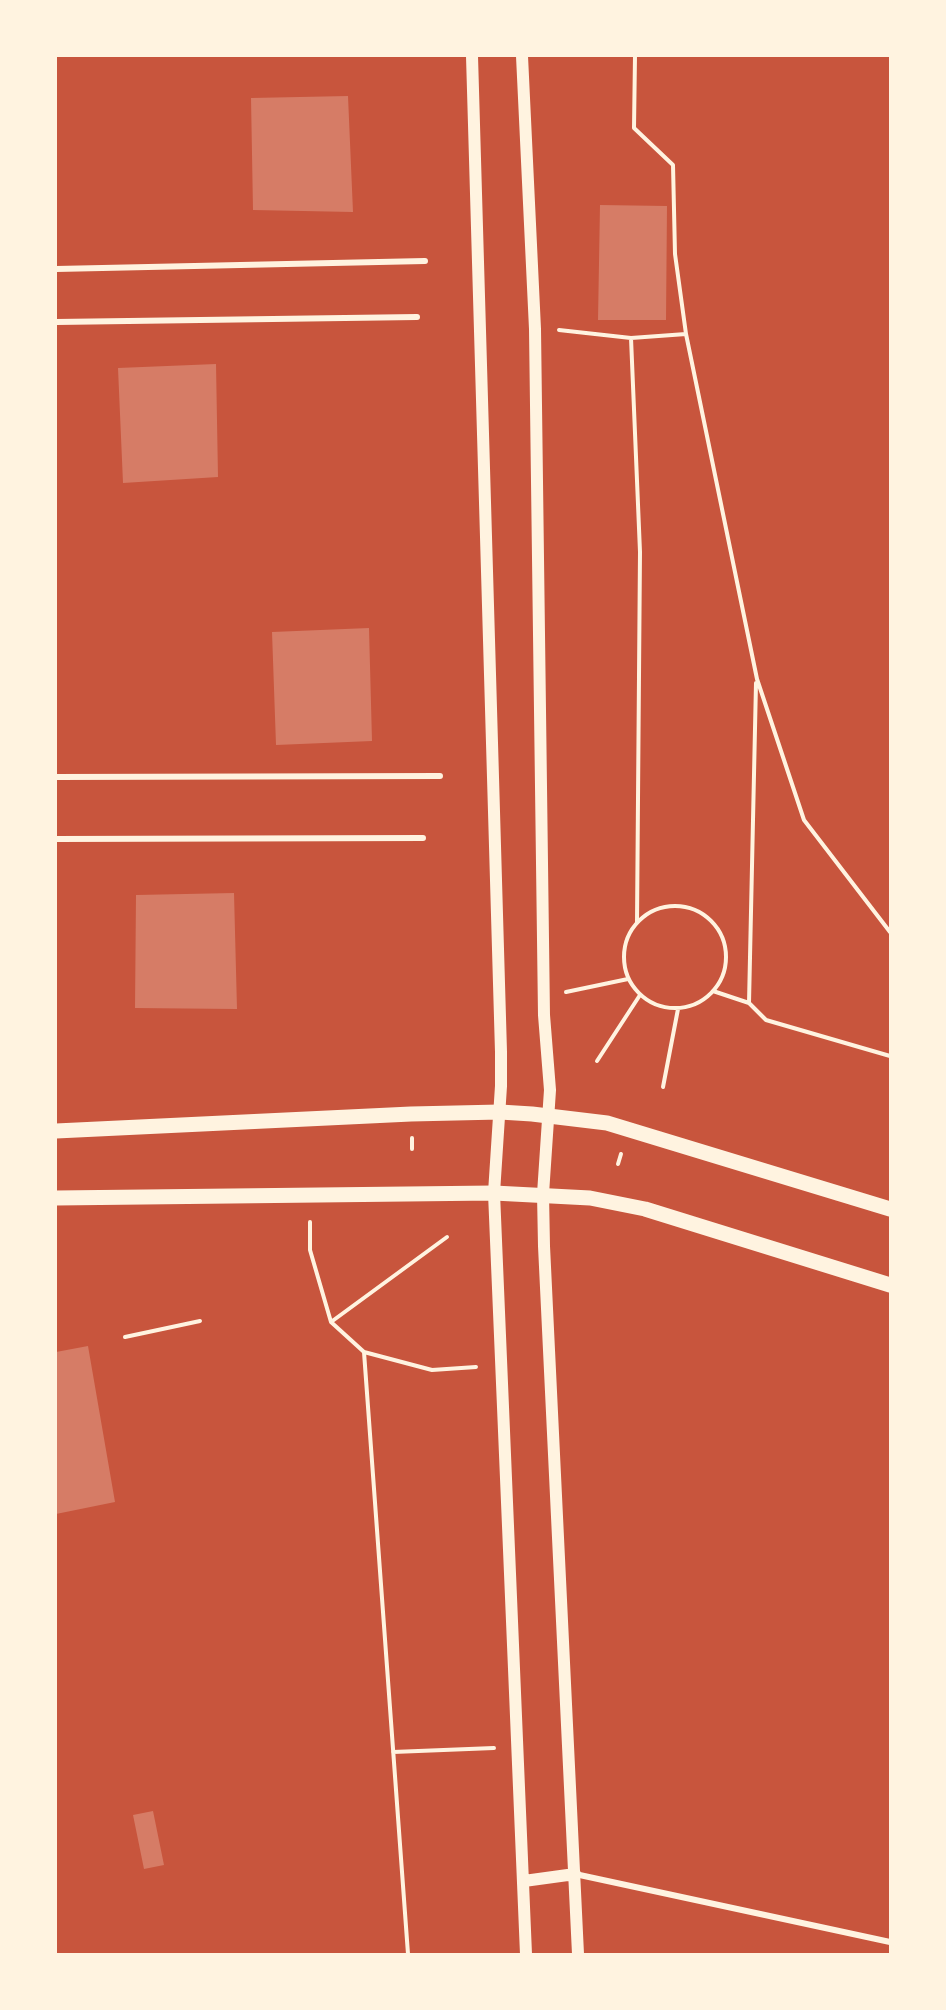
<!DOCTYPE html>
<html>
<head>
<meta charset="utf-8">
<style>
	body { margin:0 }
	#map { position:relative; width:946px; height:2010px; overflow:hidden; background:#c8553d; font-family:Raleway,sans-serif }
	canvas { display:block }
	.frame { position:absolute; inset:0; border:57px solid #fff3e0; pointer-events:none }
</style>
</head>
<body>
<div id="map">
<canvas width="946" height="2010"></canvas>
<div class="frame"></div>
</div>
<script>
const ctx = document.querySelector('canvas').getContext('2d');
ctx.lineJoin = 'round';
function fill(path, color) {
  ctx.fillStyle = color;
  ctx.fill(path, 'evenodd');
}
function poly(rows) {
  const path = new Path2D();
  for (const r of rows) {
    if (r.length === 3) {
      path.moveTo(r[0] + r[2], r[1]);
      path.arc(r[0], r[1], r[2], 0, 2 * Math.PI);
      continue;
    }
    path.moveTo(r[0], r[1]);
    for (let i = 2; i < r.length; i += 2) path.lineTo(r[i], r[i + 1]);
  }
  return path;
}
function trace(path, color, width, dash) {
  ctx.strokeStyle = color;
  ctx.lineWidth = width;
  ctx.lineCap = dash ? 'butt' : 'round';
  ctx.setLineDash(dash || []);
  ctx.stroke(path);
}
const building = poly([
	[348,96,353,212,253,210,251,98],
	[600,205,667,206,666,320,598,320],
	[216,364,218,477,123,483,118,368],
	[369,628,372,741,276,745,272,632],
	[234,893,237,1009,135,1008,136,895],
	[88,1346,115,1502,56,1514,56,1352],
	[153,1811,164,1865,144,1869,133,1815]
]);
const path = poly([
	[635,56,634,128,673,165,675,254,686,334],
	[559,330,631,338,686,334,757,679,804,820,890,932],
	[631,338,640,552,637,922],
	[756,683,749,1003,766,1020,890,1056],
	[675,957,51],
	[713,991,749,1003],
	[566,992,628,979],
	[597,1061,640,995],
	[663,1087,678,1009],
	[412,1138,412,1149],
	[618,1164,621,1154],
	[310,1222,310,1250,331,1322,364,1352,408,1954],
	[331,1322,447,1237],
	[125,1337,200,1321],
	[364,1352,432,1370,476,1367],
	[393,1752,494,1748]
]);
const minor = poly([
	[56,269,425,261],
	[56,322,417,317],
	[56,777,440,776],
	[56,839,423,838],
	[575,1874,890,1942]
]);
const secondary = poly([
	[472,56,501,1052,501,1086,494,1193,526,1954],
	[522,56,535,329,544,1015,550,1090,543,1194,544,1246,578,1954],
	[524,1881,575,1874]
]);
const primary = poly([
	[56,1131,411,1114,500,1112,532,1114,607,1123,890,1209],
	[56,1198,494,1193,590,1198,645,1209,890,1285]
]);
fill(building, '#d67c66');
trace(path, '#fff3e0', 4);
trace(minor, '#fff3e0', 6);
trace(secondary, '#fff3e0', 12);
trace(primary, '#fff3e0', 15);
</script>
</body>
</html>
